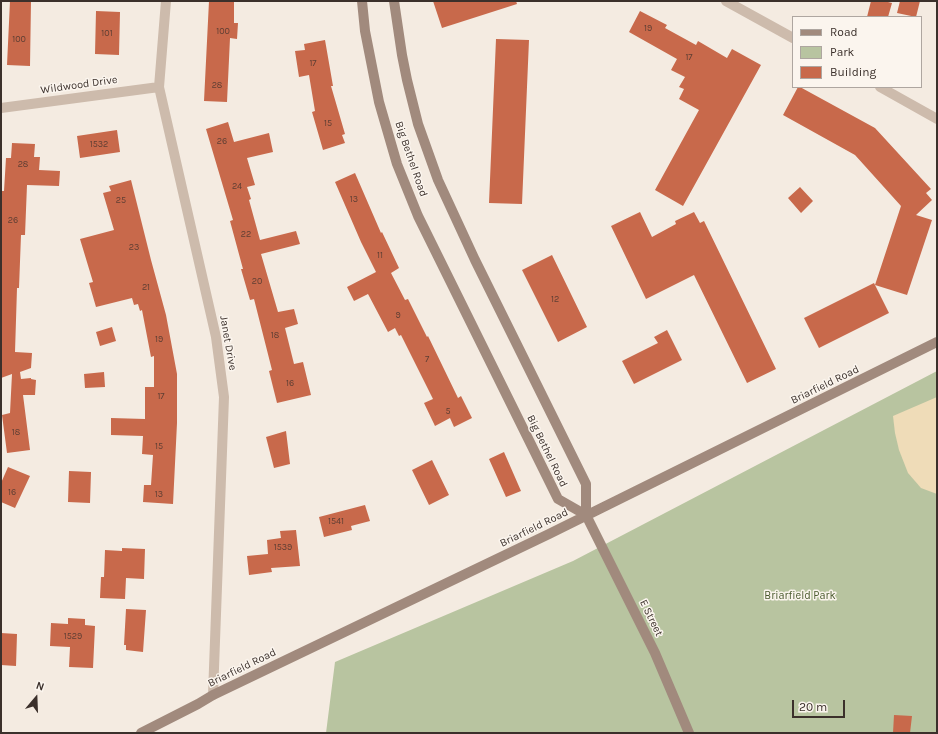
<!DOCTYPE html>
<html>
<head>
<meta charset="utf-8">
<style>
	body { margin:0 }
	#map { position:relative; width:938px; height:734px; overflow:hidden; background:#f4ebe1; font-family:Karla,sans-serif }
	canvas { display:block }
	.frame { position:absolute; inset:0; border:2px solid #3b302b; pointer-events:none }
	.legend { position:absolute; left:792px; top:16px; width:130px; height:72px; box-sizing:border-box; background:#fbf5ee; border:1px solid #aea6a0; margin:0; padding:5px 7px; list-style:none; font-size:12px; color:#3b302b }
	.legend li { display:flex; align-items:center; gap:8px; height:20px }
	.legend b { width:20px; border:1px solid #aea6a0 }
	.north { position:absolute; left:16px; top:678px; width:40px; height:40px; -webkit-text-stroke:3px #fbf5ee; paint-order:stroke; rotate:19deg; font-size:11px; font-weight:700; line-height:16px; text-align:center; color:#3b302b }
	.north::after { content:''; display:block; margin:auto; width:14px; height:18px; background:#3b302b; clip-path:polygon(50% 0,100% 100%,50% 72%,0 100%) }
	.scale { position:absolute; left:792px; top:700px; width:53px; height:18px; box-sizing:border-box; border:2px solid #3b302b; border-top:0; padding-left:5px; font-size:12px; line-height:14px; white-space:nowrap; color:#3b302b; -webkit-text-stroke:3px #fbf5ee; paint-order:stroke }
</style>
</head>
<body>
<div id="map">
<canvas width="938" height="734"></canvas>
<div class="frame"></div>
<ul class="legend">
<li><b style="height:5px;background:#a18a7d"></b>Road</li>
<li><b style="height:11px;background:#b8c4a0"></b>Park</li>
<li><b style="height:11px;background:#c8694b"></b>Building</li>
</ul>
<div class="north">N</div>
<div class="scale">20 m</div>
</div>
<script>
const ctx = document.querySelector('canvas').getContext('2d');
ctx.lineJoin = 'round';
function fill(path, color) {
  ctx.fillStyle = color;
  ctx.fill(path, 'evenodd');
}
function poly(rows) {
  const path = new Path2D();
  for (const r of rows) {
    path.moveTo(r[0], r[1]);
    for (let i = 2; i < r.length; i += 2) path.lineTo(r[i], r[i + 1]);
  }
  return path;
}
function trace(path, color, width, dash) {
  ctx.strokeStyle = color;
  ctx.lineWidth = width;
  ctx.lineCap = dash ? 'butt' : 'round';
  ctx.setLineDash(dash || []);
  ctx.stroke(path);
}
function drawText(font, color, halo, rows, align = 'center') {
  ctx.font = font + ' Karla,sans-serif';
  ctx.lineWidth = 3;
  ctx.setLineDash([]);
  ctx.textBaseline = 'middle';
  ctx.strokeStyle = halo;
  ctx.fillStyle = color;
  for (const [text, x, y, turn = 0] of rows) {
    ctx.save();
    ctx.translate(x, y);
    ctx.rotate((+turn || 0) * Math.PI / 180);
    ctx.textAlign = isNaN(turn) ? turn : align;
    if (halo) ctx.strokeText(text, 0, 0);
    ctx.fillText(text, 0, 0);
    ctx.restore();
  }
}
const green = poly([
	[937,371,937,733,326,733,335,662,573,561]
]);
const sand = poly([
	[937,397,937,494,921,488,908,473,899,450,895,433,893,416]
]);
const building = poly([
	[10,1,31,1,30,66,7,65],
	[209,1,234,1,234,23,238,23,237,39,230,38,227,102,204,101],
	[433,1,516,1,517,4,442,28],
	[871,1,884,1,892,3,888,17,867,17],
	[900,1,920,1,916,17,897,13],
	[96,11,120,12,119,55,95,54],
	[640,11,667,25,665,28,696,45,698,41,727,58,732,49,761,65,683,206,655,190,699,110,679,99,684,89,679,87,685,77,671,70,677,59,629,32],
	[496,39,529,40,522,204,489,203],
	[325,40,333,86,331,86,345,134,342,135,345,143,323,150,312,112,315,111,309,75,299,77,295,51,305,50,304,44],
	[798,87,800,87,875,128,931,189,926,193,932,200,916,215,932,220,907,295,875,285,901,206,855,155,783,115],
	[228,122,234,142,269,133,273,152,247,158,255,185,247,187,251,199,249,200,260,240,296,231,300,244,261,254,278,312,294,309,298,324,285,328,294,364,303,362,311,395,277,403,269,371,272,370,254,299,250,300,241,269,243,269,230,221,233,220,206,129],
	[117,130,120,152,80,158,77,136],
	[12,143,35,144,34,157,40,157,39,170,60,171,59,186,27,185,25,235,21,235,19,288,17,288,15,352,32,353,31,368,20,372,21,379,31,378,31,379,36,380,35,395,23,395,30,450,7,453,2,415,10,413,12,374,1,378,1,191,4,191,6,158,11,158],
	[355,173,381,233,382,232,399,268,391,273,405,300,408,299,427,337,428,336,458,398,461,396,472,418,454,427,450,418,435,426,424,403,433,399,401,335,399,336,395,328,388,332,368,294,354,301,347,287,376,272,361,242,335,182],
	[131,180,151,260,166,315,177,374,177,423,173,504,143,502,144,485,151,485,153,455,142,454,143,436,111,435,111,418,145,419,145,387,154,387,154,356,151,357,142,310,140,311,138,304,134,305,132,298,96,307,89,283,93,282,80,239,114,230,103,193,111,191,109,186],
	[800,187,813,201,801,213,788,198],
	[640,212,652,237,676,224,675,221,694,212,700,223,704,221,776,369,747,383,694,275,646,299,611,226],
	[552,255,587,327,558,342,522,270],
	[874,283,889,313,819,348,804,318],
	[112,327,116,341,100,346,96,332],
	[667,330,682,360,634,384,622,361,658,343,654,337],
	[104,372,105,387,85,388,84,374],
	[286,431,290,464,274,468,266,437],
	[504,452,521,491,506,497,489,459],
	[432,460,449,495,429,505,412,470],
	[8,467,30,476,15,508,1,502,1,483],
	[69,471,91,472,90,503,68,502],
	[365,505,370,521,351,526,352,530,324,537,319,517],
	[296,530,300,566,271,568,272,572,249,575,247,556,268,554,267,540,281,538,280,531],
	[122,548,145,549,144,579,126,578,125,599,100,598,101,577,104,577,105,550,122,551],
	[126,609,146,610,143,652,126,650,126,645,124,645],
	[68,618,85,619,85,625,95,626,93,668,69,667,70,647,50,646,51,623,68,624],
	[1,633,17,634,16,666,1,665],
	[894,715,912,716,910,733,893,733]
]);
const street = poly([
	[166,1,159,87,216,337,224,397,213,695],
	[726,1,793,38],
	[880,87,937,119],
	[1,108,159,87]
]);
const secondary = poly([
	[362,1,365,31,379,102,397,164,418,216,558,499,586,515],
	[394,1,402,55,407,80,418,124,438,180,475,260,586,484,586,515,655,653,689,733],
	[141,733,198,704,213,695,549,534,937,342]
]);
const numberNames = [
	["19",648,28],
	["100",223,31],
	["101",107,33],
	["100",19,39],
	["17",689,57],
	["17",313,63],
	["28",217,85],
	["15",328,123],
	["26",222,141],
	["1532",99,144],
	["28",23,164],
	["24",237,186],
	["13",354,199],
	["25",121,200],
	["26",13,220],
	["22",246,234],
	["23",134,247],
	["11",380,255],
	["20",257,281],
	["21",146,287],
	["12",555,299],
	["9",398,315],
	["18",275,335],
	["19",159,339],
	["7",427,359],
	["16",290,383],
	["17",161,396],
	["5",448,411],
	["18",16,432],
	["15",159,446],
	["16",12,492],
	["13",159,494],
	["1541",336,521],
	["1539",283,547],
	["1529",73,636]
];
const streetNames = [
	["Wildwood Drive",79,85,-8],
	["Big Bethel Road",411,159,71],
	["Janet Drive",228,343,80],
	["Briarfield Road",825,385,-26],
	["Big Bethel Road",547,451,64],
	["Briarfield Road",534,528,-26],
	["E Street",651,618,64],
	["Briarfield Road",242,668,-26]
];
const parkNames = [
	["Briarfield Park",800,596]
];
fill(green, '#b8c4a0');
fill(sand, '#efdcb8');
fill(building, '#c8694b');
trace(street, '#cdbbac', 10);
trace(secondary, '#a18a7d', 10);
drawText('9px', '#5e3e33', null, numberNames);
drawText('11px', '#3b302b', '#fbf5ee', streetNames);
drawText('11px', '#4a5a2e', '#fbf5ee', parkNames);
</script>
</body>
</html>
